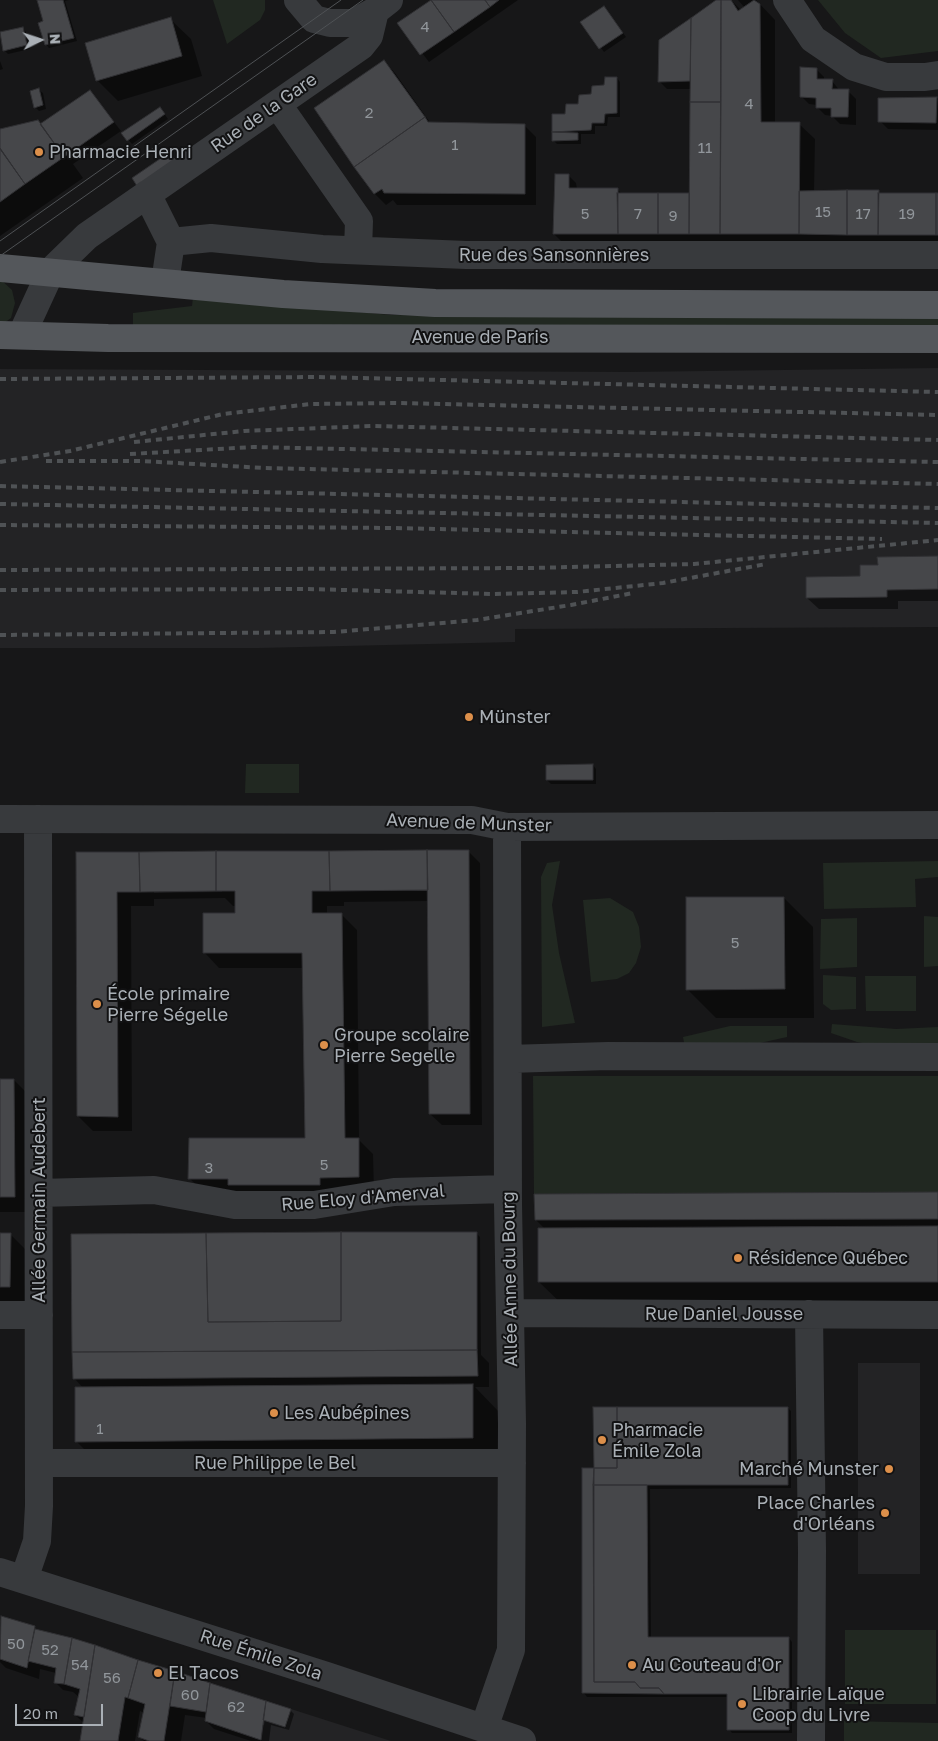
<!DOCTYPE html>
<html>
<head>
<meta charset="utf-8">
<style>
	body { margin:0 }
	#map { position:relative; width:938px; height:1741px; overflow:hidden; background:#171718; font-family:"Golos Text",sans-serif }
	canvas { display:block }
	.north { position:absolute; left:15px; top:15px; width:50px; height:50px; -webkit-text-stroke:4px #121213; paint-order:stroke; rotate:86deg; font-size:14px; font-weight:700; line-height:20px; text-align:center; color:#aab0b6 }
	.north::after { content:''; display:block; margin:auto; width:18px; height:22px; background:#aab0b6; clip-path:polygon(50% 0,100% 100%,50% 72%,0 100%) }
	.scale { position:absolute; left:15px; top:1704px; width:88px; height:22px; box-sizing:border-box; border:2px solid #aab0b6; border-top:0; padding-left:6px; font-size:15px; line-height:18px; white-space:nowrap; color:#aab0b6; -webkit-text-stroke:4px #121213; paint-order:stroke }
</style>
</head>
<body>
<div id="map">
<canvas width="938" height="1741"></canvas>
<div class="north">N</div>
<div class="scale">20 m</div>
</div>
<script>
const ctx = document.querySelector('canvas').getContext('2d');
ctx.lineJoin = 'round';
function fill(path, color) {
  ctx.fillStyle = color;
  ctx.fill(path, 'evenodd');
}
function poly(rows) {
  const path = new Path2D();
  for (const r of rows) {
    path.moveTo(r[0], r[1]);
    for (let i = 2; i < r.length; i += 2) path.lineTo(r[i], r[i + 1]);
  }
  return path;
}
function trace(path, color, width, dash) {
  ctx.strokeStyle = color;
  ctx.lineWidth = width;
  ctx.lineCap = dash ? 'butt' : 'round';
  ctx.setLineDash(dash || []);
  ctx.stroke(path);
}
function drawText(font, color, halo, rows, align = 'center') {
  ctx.font = font + ' "Golos Text",sans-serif';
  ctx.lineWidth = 4;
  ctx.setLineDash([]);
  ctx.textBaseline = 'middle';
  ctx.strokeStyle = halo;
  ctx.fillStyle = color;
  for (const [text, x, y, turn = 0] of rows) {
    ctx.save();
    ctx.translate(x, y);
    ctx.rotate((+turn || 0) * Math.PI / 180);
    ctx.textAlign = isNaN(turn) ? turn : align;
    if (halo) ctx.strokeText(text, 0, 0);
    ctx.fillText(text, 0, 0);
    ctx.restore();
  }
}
const built = poly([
	[938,368,938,627,515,629,515,642,259,648,0,648,0,369,629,372],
	[858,1363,920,1363,920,1574,858,1574],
	[266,1701,391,1741,261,1741]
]);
const green = poly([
	[213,0,265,0,265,10,260,20,227,44],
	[818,0,938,0,938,51,881,58,845,33],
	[0,279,12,290,15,303,11,318,0,326],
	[193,297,391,315,938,317,938,327,133,326,133,313,192,306],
	[246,764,299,764,299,793,245,793],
	[560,861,552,905,559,953,575,1023,542,1027,541,877,547,863],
	[938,861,938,877,915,879,916,907,824,909,823,863],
	[610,898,633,912,639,927,641,947,636,963,629,973,617,979,591,982,583,900],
	[924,916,938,917,938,966,924,967],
	[857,918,857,967,820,969,821,919],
	[823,975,856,977,856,1009,831,1010,823,1004],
	[865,976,916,976,916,1011,866,1011],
	[832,1024,896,1029,938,1027,938,1043,922,1048,884,1047,857,1042,831,1033],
	[730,1026,787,1026,787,1037,751,1045,685,1048,683,1037],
	[533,1076,938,1076,938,1192,534,1194],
	[845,1630,936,1630,936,1704,845,1704],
	[844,1721,938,1723,938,1741,844,1741]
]);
const shadow = poly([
	[39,0,69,0,65,1,77,41,49,48,46,44,45,22],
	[432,0,518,0,429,62,399,23],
	[718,0,731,0,741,10,745,8,738,0,756,0,775,20,775,124,799,124,815,139,814,192,938,194,938,242,562,242,554,234,568,175,576,183,577,189,617,189,623,195,688,195,690,197,691,89,667,89,659,81,660,40],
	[607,11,626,37,604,52,582,22],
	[170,19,191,39,202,76,118,101,97,80],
	[22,28,26,32,30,49,8,54,4,50,0,33],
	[0,61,3,69,0,70],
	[384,61,395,73,431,124,524,125,536,137,536,205,397,205,393,200,386,205,374,193],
	[816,69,824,77,824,81,832,81,840,91,848,91,856,99,856,125,840,124,832,116,825,115,817,107,817,105,809,104,801,96],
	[617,78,620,82,620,117,608,117,607,126,595,126,595,134,581,134,581,144,557,144,553,140,553,115,566,115],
	[39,90,43,93,46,109,39,111,35,107],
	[938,90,938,130,888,129,880,121,879,99,938,98],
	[97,100,121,131,73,164,83,178,0,236,0,151,2,149,0,146,0,131,41,125],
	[163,112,168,119,132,144,123,134],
	[938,557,938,601,898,601,898,609,819,609,807,598,861,577,879,566],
	[593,765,596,769,596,784,551,784,547,780],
	[468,851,480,863,482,1125,442,1125,430,1114,429,901,344,902,344,906,327,906,327,914,342,915,357,930,359,1140,373,1154,374,1192,205,1193,189,1178,306,1139,303,968,219,968,204,952,236,914,236,906,233,906,225,898,154,899,154,906,131,906,132,1131,93,1131,78,1116,77,853],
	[154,890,222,890,222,892,154,893],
	[784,898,813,927,814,1018,716,1018,687,989],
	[0,1080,14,1080,29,1095,30,1212,0,1212],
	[938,1193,938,1309,567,1309,539,1282,546,1230,536,1220],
	[476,1233,480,1237,481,1355,489,1363,489,1387,475,1387,500,1413,500,1465,104,1469,76,1441,84,1389,74,1378],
	[0,1234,10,1234,38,1262,38,1315,0,1315],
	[788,1408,791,1411,791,1488,650,1489,651,1639,789,1638,792,1642,792,1733,732,1733,729,1729,728,1697,587,1697,584,1693,595,1470],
	[2,1617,34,1628,38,1631,95,1646,265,1702,262,1725,264,1725,267,1703,290,1710,294,1714,289,1730,271,1725,269,1741,251,1741,214,1729,206,1721,207,1718,185,1715,181,1741,144,1741,139,1737,144,1713,140,1711,135,1741,81,1741,84,1723,75,1715,79,1697,73,1692,63,1690,55,1682,56,1673,40,1669,39,1679,6,1668,0,1662,0,1625]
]);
const building = poly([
	[37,0,63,0,74,38,45,45,38,23,43,21,37,0],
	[431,0,485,0,490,7,454,32,431,0],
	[431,0,454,32,420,55,397,23,431,0],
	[485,0,499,0,490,7,485,0],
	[716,0,721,0,721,102,690,102,691,18,716,0],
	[721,0,731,0,738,11,754,0,760,4,761,122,800,122,799,234,720,234,721,0],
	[604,6,623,33,599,49,580,22,604,6],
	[171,17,182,56,96,81,85,43,171,17],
	[691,18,690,81,658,82,659,40,691,18],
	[23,27,27,45,3,51,0,32,23,27],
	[384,60,425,117,354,167,314,108,384,60],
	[800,67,817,68,817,79,833,79,832,89,849,89,848,117,831,117,831,108,816,108,816,98,800,97,800,67],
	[605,77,617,77,617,113,605,114,604,123,592,123,591,130,552,132,552,114,565,114,566,104,578,104,579,95,591,94,592,86,604,85,605,77],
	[39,88,43,105,34,108,30,91,39,88],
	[90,90,114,122,64,157,40,124,90,90],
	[937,97,936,123,878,122,878,98,937,97],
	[690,102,721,102,720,234,689,234,690,102],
	[160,107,165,114,127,141,121,133,160,107],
	[425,117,428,122,525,124,525,194,384,193,382,189,374,194,354,167,425,117],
	[38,120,64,157,25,184,0,148,0,129,38,120],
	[552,132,578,133,578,140,552,141,552,132],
	[0,149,25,184,0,202,0,149],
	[170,152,175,160,137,186,132,178,170,152],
	[555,174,569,174,569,188,618,188,618,234,553,234,555,174],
	[847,190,847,235,799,234,799,191,847,190],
	[847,190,879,190,878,235,847,235,847,190],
	[617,193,658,193,658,234,618,234,617,193],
	[658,193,689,193,689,234,658,234,658,193],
	[878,193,936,193,936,235,878,235,878,193],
	[936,193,938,193,938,235,936,235,936,193],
	[938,556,938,589,887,590,887,597,806,598,806,577,860,576,860,565,878,565,877,557,938,556],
	[593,764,593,780,546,780,546,765,593,764],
	[427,850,469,850,470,1114,429,1114,427,850],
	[427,850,428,890,330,891,329,851,427,850],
	[216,851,329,851,330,891,312,891,312,913,342,913,345,1138,359,1138,359,1177,320,1178,320,1185,228,1185,228,1179,188,1179,189,1138,305,1138,302,953,203,953,203,913,235,913,235,891,216,891,216,851],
	[216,851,216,891,140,892,139,852,216,851],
	[76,852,139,852,140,892,117,892,118,1117,77,1116,76,852],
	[686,897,784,897,785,989,686,990,686,897],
	[0,1079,14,1079,15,1197,0,1197,0,1079],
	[938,1192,938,1219,535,1220,534,1194,938,1192],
	[938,1226,938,1282,538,1282,538,1228,938,1226],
	[341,1232,477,1232,477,1350,72,1352,71,1234,206,1233,208,1322,341,1321,341,1232],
	[341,1232,341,1321,208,1322,206,1233,341,1232],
	[0,1233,11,1233,10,1287,0,1287,0,1233],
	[477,1350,478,1376,73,1379,72,1352,477,1350],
	[473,1384,473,1438,75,1442,75,1387,473,1384],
	[593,1407,617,1407,617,1468,594,1468,593,1407],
	[617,1407,788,1407,788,1485,593,1485,594,1468,617,1468,617,1407],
	[582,1468,594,1468,594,1682,635,1682,640,1688,659,1688,664,1694,582,1693,582,1468],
	[593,1485,647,1485,648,1637,789,1637,789,1730,727,1730,727,1694,664,1694,659,1688,640,1688,635,1682,594,1682,593,1485],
	[1,1616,35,1626,27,1668,0,1659,1,1616],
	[35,1629,72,1638,64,1684,54,1683,56,1668,28,1661,35,1629],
	[72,1638,95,1645,84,1717,74,1715,80,1689,64,1684,72,1638],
	[95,1645,138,1660,128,1698,125,1697,118,1741,80,1741,95,1645],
	[138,1660,175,1671,164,1741,149,1741,138,1737,145,1704,128,1698,138,1660],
	[175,1671,210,1683,206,1712,170,1706,175,1671],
	[210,1683,266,1701,261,1740,205,1721,210,1683],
	[266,1701,291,1709,285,1727,263,1720,266,1701]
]);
const minor = poly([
	[298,0,314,19,330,23,353,23,375,11],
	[787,0,813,39,854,67,886,77,925,77,938,75],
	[278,105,359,221,358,250],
	[147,194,171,242,165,282],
	[171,242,211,238,322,249,466,255,938,255],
	[22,334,51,271,87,236,361,46,369,36,375,11,389,0],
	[0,819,472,820,507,827,938,825],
	[508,1059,608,1056,938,1057],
	[39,1193,154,1190,235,1205,314,1205,394,1192,508,1189],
	[511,1313,938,1315],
	[809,1314,812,1551,811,1741],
	[0,1315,39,1315],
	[39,1463,512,1463],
	[0,1572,327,1676,522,1741],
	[24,1579,37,1541,39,1506,38,819],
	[484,1728,511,1650,512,1424,508,1204,507,827]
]);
const major = poly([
	[0,268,283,294,435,303,938,305],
	[0,335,108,338,938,339]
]);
const tram = poly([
	[0,241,341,0],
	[0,256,363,0]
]);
const rail = poly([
	[0,379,318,377,938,392],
	[134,442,244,431,372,426,938,440],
	[130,454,253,447,938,462],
	[46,461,142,461,264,468,938,484],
	[0,462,70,451,223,414,310,404,396,403,938,415],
	[0,486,938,508],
	[0,504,938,523],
	[0,525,392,528,882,539],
	[0,570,531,568,694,564,938,540],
	[0,590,307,589,494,594,577,592,663,583,766,564],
	[0,635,334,632,477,620,571,605,633,593]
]);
const markers = [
	[39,152,5,"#dc8f4a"],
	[469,717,5,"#dc8f4a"],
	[97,1004,5,"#dc8f4a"],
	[324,1045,5,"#dc8f4a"],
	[738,1258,5,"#dc8f4a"],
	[274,1413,5,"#dc8f4a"],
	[602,1440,5,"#dc8f4a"],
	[889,1469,5,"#dc8f4a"],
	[885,1513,5,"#dc8f4a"],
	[632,1665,5,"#dc8f4a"],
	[158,1673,5,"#dc8f4a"],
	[742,1704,5,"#dc8f4a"]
];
const numberNames = [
	["4",425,27],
	["4",749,104],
	["2",369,113],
	["1",455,145],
	["11",705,148],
	["15",823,212],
	["5",585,214],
	["7",638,214],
	["17",863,214],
	["19",907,214],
	["9",673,216],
	["5",735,943],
	["5",324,1165],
	["3",209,1168],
	["1",100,1429],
	["50",16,1644],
	["52",50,1650],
	["54",80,1665],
	["56",112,1678],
	["60",190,1695],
	["62",236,1707]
];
const streetNames = [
	["Rue de la Gare",264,113,-35],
	["Rue des Sansonnières",554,255],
	["Avenue de Paris",480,337],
	["Avenue de Munster",469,823,2],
	["Rue Eloy d'Amerval",363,1198,-5],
	["Allée Germain Audebert",39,1200,-90],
	["Allée Anne du Bourg",510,1279,-91],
	["Rue Daniel Jousse",724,1314],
	["Rue Philippe le Bel",275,1463],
	["Rue Émile Zola",261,1655,18]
];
const poiNames = [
	["Pharmacie Henri",49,152],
	["Münster",479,717],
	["École primaire",107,994],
	["Pierre Ségelle",107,1015],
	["Groupe scolaire",334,1035],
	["Pierre Segelle",334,1056],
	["Résidence Québec",748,1258],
	["Les Aubépines",284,1413],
	["Pharmacie",612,1430],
	["Émile Zola",612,1451],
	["Marché Munster",879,1469,"right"],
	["Place Charles",875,1503,"right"],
	["d'Orléans",875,1524,"right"],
	["Au Couteau d'Or",642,1665],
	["El Tacos",168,1673],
	["Librairie Laïque",752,1694],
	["Coop du Livre",752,1715]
];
fill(built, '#232325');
fill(green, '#212821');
fill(shadow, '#0007');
fill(building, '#46474a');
trace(building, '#313134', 1);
trace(minor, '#383a3d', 28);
trace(major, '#54575b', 28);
trace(tram, '#4f5255', 1);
trace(rail, '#4f5255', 4, [6, 5]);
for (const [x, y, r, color] of markers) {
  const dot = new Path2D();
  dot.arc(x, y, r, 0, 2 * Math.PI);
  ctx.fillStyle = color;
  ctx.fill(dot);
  trace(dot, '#121213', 2);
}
drawText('15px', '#91969b', null, numberNames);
drawText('18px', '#aab0b6', '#121213', streetNames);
drawText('18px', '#aab0b6', '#121213', poiNames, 'left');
</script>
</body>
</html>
